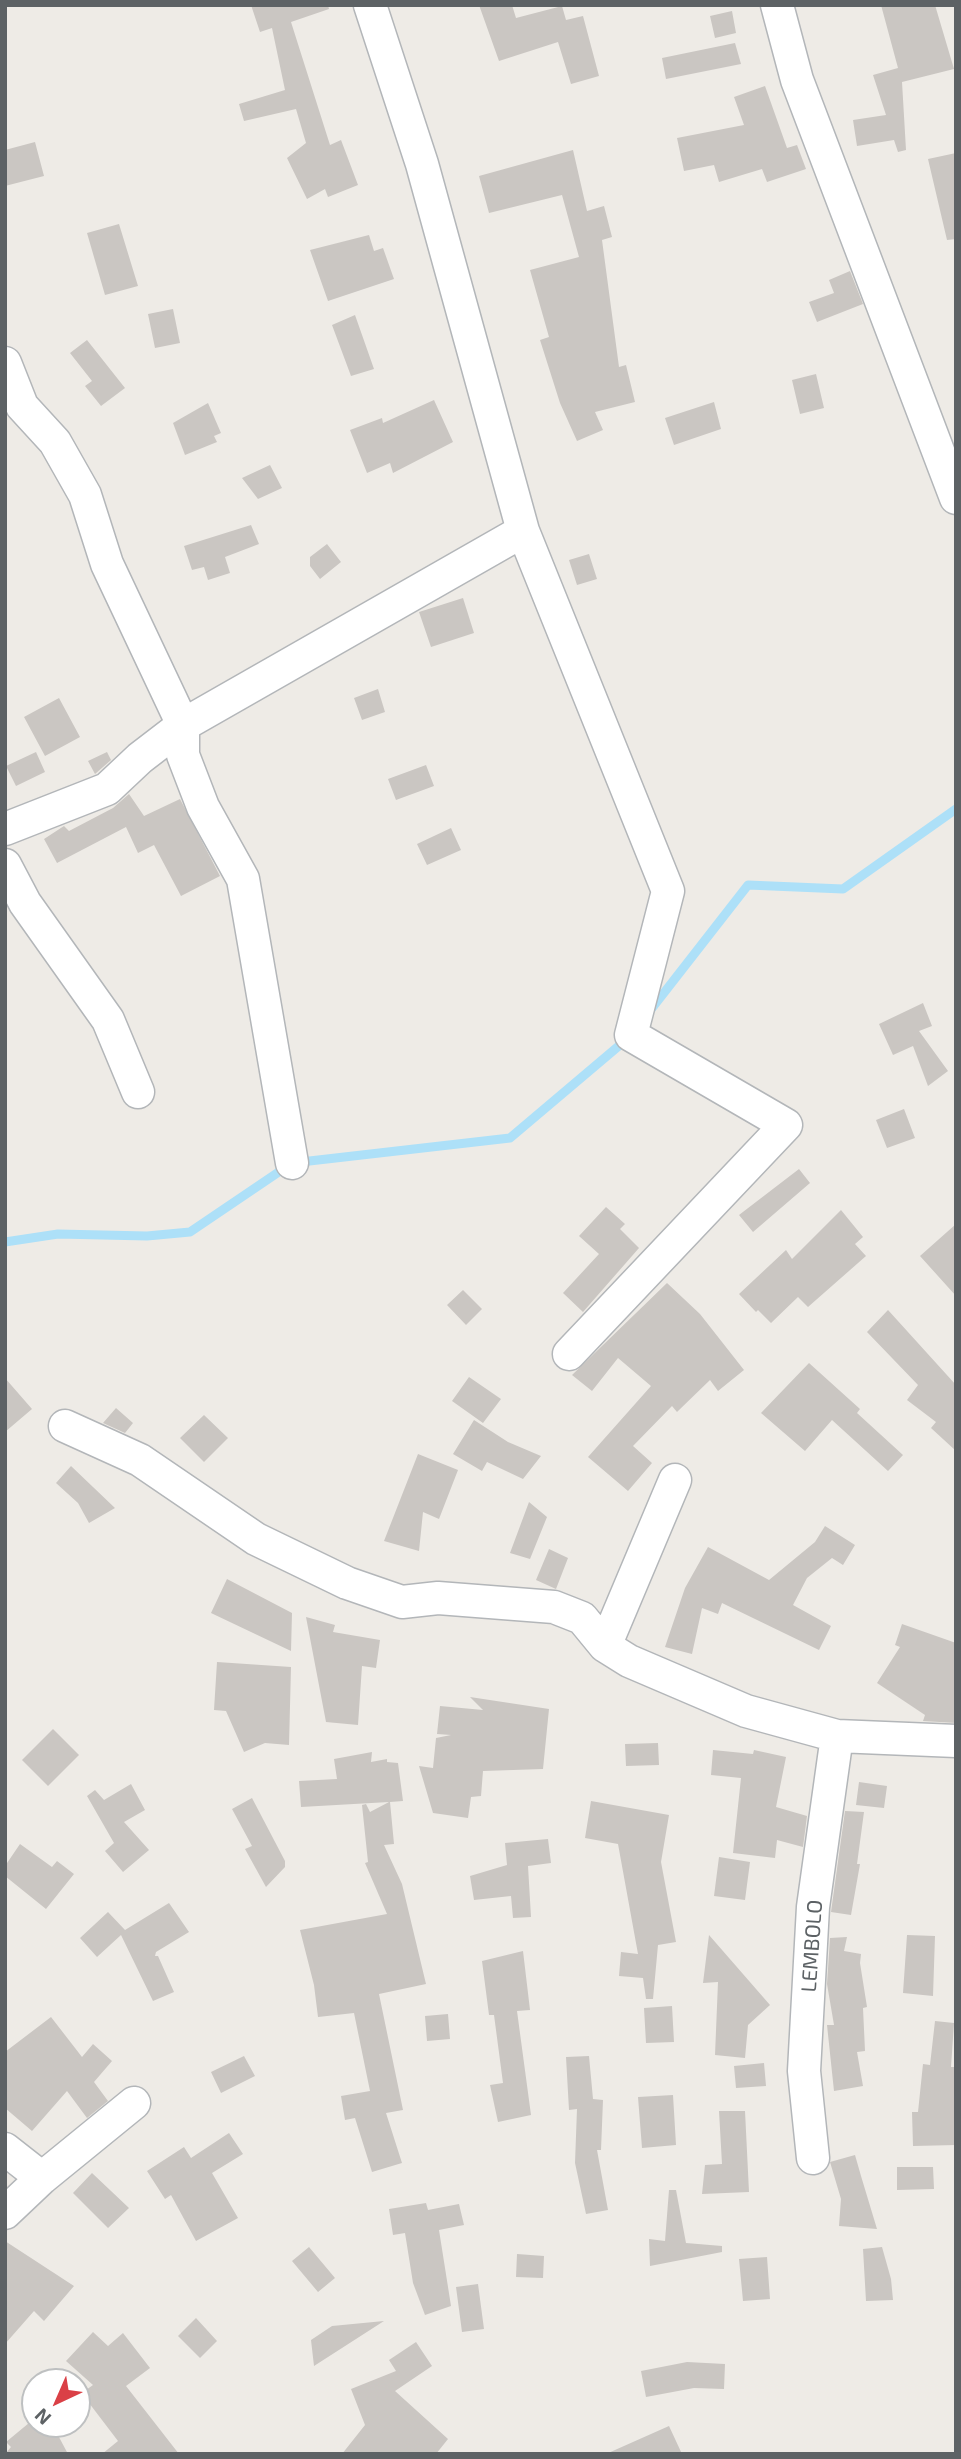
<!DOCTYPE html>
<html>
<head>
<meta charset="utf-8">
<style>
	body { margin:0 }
	#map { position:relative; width:961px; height:2459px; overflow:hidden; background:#eeebe6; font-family:"Exo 2",sans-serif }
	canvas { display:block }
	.frame { position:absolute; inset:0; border:7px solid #5d6265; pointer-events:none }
	.north { position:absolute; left:21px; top:2368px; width:70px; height:70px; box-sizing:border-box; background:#fff; border:2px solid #bec0c1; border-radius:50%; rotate:224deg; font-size:19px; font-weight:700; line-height:28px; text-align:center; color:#5d6265 }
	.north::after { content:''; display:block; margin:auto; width:24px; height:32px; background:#da4046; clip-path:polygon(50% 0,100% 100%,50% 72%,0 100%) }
</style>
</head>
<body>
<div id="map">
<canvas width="961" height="2459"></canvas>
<div class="frame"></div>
<div class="north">N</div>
</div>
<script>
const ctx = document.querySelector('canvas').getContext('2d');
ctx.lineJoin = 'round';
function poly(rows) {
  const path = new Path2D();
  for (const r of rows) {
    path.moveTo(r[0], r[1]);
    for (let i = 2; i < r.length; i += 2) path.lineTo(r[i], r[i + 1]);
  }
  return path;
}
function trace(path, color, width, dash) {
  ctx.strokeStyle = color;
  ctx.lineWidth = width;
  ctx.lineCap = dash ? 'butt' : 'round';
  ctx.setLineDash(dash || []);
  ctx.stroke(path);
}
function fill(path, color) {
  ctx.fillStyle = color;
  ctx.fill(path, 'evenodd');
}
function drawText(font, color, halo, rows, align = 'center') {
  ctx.font = font + ' "Exo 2",sans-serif';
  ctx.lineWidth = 5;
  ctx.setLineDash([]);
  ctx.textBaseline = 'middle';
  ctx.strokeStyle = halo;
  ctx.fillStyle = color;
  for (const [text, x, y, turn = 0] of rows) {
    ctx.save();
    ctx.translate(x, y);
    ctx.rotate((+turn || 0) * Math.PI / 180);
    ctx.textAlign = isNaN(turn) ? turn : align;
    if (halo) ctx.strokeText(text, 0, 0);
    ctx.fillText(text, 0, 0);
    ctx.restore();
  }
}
const stream = poly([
	[649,1012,748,885,843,889,956,809],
	[5,1242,58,1234,147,1236,190,1232,292,1163,510,1138,627,1039]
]);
const building = poly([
	[251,5,328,5,329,9,291,22,330,145,341,140,358,185,328,197,325,189,307,199,287,158,306,143,296,109,244,121,239,104,285,90,272,28,260,32],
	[479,5,512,5,516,18,562,6,566,20,583,16,599,76,571,84,558,42,499,61],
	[881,5,935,5,954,69,902,82,906,150,898,152,894,140,857,146,853,120,886,115,873,75,898,68],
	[732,11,736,33,715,38,710,16],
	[735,43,741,64,666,79,662,58],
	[765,86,787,148,797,145,806,169,767,182,762,169,719,182,714,165,684,171,677,138,744,125,734,97],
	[35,142,44,176,5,186,5,150],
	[573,150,587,211,604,206,612,237,602,240,619,367,626,365,635,402,595,412,603,430,577,441,560,403,540,340,549,337,530,270,579,257,562,195,489,213,479,176],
	[956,153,956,239,947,240,928,159],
	[119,224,138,286,105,295,87,233],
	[369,235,374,251,383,248,394,279,328,301,310,250],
	[850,271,863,304,817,322,809,302,834,293,829,280],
	[173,309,180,343,155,348,148,314],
	[355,315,374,369,351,376,332,325],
	[87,340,125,388,101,406,85,386,92,381,70,353],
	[816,374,824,408,800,414,792,380],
	[434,400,453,442,393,473,390,463,367,473,350,430,382,418,383,423],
	[714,402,721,429,674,445,665,418],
	[208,403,221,433,214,436,217,442,185,455,173,423],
	[270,465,282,488,258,499,242,478],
	[251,525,259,544,225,557,230,573,208,580,204,567,192,570,184,546],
	[327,544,341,562,320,579,310,566,310,557],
	[589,554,597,579,577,585,569,560],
	[463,598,474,633,431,647,419,612],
	[378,689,385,712,362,720,354,698],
	[59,698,80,737,45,756,24,717],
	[36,752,45,772,16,786,6,766],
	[107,752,111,760,95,774,88,761],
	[426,765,434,786,396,800,388,779],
	[129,794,144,816,180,799,220,876,181,896,154,845,138,853,126,827,57,863,44,839,64,826,69,831,113,808],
	[451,828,461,850,427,865,417,844],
	[923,1003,932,1026,919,1031,948,1071,928,1086,913,1046,893,1055,879,1024],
	[904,1109,915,1138,887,1148,876,1120],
	[799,1169,810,1183,753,1232,739,1215],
	[606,1207,625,1224,620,1229,639,1248,583,1312,563,1293,599,1254,579,1236],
	[841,1210,863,1237,855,1244,866,1256,808,1307,798,1297,771,1323,758,1310,756,1312,739,1294,786,1250,792,1259],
	[956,1224,956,1296,920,1256],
	[667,1283,700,1314,744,1370,718,1391,710,1380,677,1412,672,1406,633,1446,652,1463,628,1491,588,1457,651,1386,618,1358,592,1391,572,1375],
	[463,1290,482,1309,466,1325,447,1305],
	[888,1310,956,1385,956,1451,931,1428,936,1422,907,1400,918,1385,867,1332],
	[809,1363,860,1409,857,1413,903,1455,888,1471,832,1420,805,1451,761,1413],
	[469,1377,501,1399,483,1423,452,1401],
	[5,1378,32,1409,5,1432],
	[116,1408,133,1423,125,1433,103,1423],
	[204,1415,228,1438,204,1462,180,1438],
	[474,1420,508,1442,541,1456,523,1479,487,1462,482,1471,453,1454],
	[418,1454,458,1470,439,1519,423,1512,419,1551,384,1541],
	[71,1466,115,1508,89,1523,78,1503,56,1483],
	[529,1502,547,1517,530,1559,510,1553],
	[825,1526,855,1545,843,1565,832,1558,807,1578,793,1605,831,1626,819,1650,722,1603,718,1614,702,1608,692,1654,665,1647,685,1588,708,1547,769,1580,815,1542],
	[549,1549,568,1558,556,1589,536,1580],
	[227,1579,292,1613,291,1651,211,1613],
	[306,1617,335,1625,333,1632,380,1640,376,1668,362,1666,358,1725,326,1722],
	[902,1624,956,1643,956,1723,923,1721,925,1715,877,1683,900,1647,895,1645],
	[217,1662,291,1667,289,1745,265,1743,244,1752,226,1711,214,1710],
	[470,1697,549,1709,543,1769,483,1771,481,1796,471,1797,468,1818,433,1813,419,1766,433,1768,436,1738,451,1735,437,1734,440,1706,483,1710],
	[53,1729,79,1755,48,1786,22,1760],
	[658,1743,659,1765,626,1766,625,1744],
	[713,1750,753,1754,754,1750,786,1757,776,1807,807,1816,803,1847,777,1840,775,1858,733,1853,741,1778,711,1775],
	[372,1752,371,1762,387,1759,387,1762,398,1763,403,1801,390,1802,394,1844,384,1845,402,1884,426,1984,379,1994,403,2110,386,2113,402,2163,372,2172,355,2118,345,2120,341,2096,370,2091,354,2013,318,2017,314,1985,300,1930,387,1914,365,1863,368,1862,362,1805,366,1804,370,1812,389,1802,301,1807,299,1781,337,1779,334,1759],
	[859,1782,887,1786,884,1808,856,1805],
	[131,1784,145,1810,124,1822,149,1850,123,1872,105,1851,114,1843,87,1796,95,1790,104,1800],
	[252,1798,285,1861,285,1867,266,1887,245,1849,252,1846,232,1809],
	[591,1801,669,1815,661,1862,676,1942,658,1945,653,1999,646,1999,643,1978,619,1976,621,1952,638,1954,618,1844,585,1838],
	[845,1811,864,1812,857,1864,860,1864,851,1915,831,1912],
	[548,1839,551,1863,528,1866,531,1917,513,1918,511,1896,474,1900,470,1876,507,1865,505,1843],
	[20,1844,52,1867,57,1861,74,1874,46,1909,5,1876,5,1866],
	[719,1857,750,1862,745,1900,714,1896],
	[169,1903,189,1932,156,1952,155,1956,158,1956,174,1992,153,2001,121,1935,97,1957,80,1938,108,1912,125,1930],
	[709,1935,770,2005,748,2025,745,2058,715,2055,718,1982,703,1983],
	[907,1935,935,1936,933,1996,903,1993],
	[847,1937,844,1951,861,1954,860,1963,867,2007,863,2008,865,2051,857,2052,863,2086,834,2091,827,2025,834,2025,827,1984,830,1938],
	[523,1951,530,2010,517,2011,531,2115,498,2122,490,2085,503,2083,494,2015,489,2015,482,1961],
	[672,2006,674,2042,646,2043,644,2008],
	[448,2014,450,2039,427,2041,425,2016],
	[51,2017,82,2057,93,2044,112,2061,94,2082,108,2101,87,2118,67,2091,32,2131,5,2108,5,2052],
	[935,2021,954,2023,951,2067,956,2067,956,2145,913,2146,912,2112,918,2112,923,2064,930,2065],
	[244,2056,255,2076,221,2093,211,2072],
	[589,2056,593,2099,603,2100,601,2150,597,2150,608,2210,586,2214,575,2163,577,2109,569,2110,566,2057],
	[764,2063,766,2086,736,2088,734,2066],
	[673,2095,676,2145,642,2148,638,2097],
	[719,2111,745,2111,749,2192,702,2194,705,2165,722,2164],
	[229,2133,243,2154,212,2173,238,2218,196,2241,171,2195,165,2199,147,2171,184,2147,191,2158],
	[855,2155,861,2176,877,2229,839,2226,841,2199,830,2162],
	[897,2167,933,2167,934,2189,897,2190],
	[92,2173,129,2208,108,2228,73,2193],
	[669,2190,676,2190,686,2243,722,2246,722,2252,650,2266,649,2239,665,2241],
	[426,2203,428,2210,459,2204,464,2225,439,2230,451,2306,425,2315,413,2283,405,2233,393,2235,389,2209],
	[5,2241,74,2286,44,2321,34,2311,5,2344],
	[309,2247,335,2278,318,2292,292,2261],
	[882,2247,891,2279,893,2300,866,2301,863,2249],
	[517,2254,544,2256,543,2278,516,2277],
	[767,2257,770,2299,743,2301,739,2259],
	[478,2284,484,2329,462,2332,456,2287],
	[196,2318,217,2341,200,2358,178,2336],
	[384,2321,314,2366,311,2340,332,2326],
	[93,2332,108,2346,123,2333,150,2368,126,2386,179,2454,102,2454,118,2441,86,2399,86,2390,93,2385,66,2361],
	[416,2342,432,2366,395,2391,448,2439,436,2454,342,2454,365,2425,351,2389,396,2371,389,2360],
	[687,2362,725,2364,724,2389,694,2388,646,2397,641,2371],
	[35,2418,35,2429,42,2424,52,2424,68,2454,5,2454,11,2447,6,2442],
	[669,2426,682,2454,606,2454]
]);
const street = poly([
	[370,5,422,164,523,531,668,891,631,1035,786,1125,569,1354],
	[777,5,797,80,956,498],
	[5,363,22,406,55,442,85,495,107,564,183,725,183,755,203,807,243,879,292,1163],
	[5,829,107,789,140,758,183,725,523,531],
	[5,865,25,903,108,1020,138,1092],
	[65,1426,140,1460,256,1539,347,1583,402,1602,438,1598,554,1607,582,1618,605,1646,629,1661,746,1711,837,1736,956,1741],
	[605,1646,675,1480],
	[5,2149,42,2178],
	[813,2158,804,2071,813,1907,837,1736],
	[5,2213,42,2178,134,2103]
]);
const streetNames = [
	["LEMBOLO",812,1946,-86]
];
trace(stream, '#ade0f8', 9);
fill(building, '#cac6c2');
trace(street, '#b3b6b9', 35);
trace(street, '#fff', 32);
drawText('21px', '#5d6265', '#fff', streetNames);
</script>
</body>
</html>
